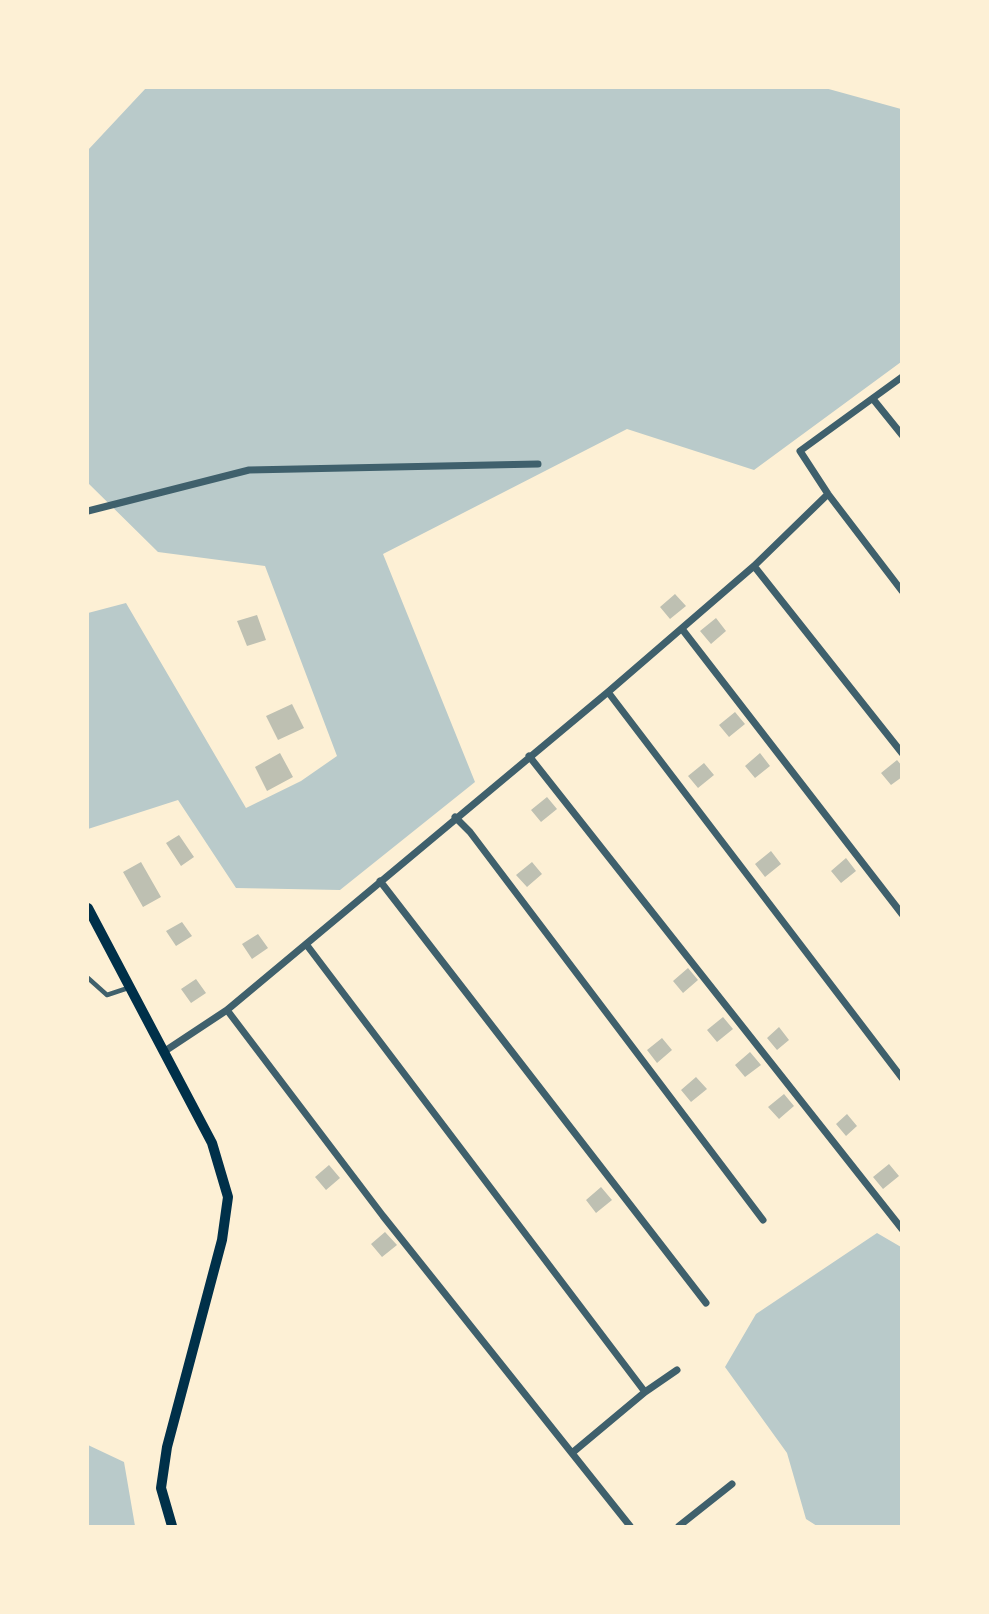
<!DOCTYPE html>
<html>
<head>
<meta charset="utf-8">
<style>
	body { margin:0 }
	#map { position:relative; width:989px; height:1614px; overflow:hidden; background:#fdf0d5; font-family:Roboto,sans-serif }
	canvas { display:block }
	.frame { position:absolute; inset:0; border:89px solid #fdf0d5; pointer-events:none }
</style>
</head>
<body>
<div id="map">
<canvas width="989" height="1614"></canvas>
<div class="frame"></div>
</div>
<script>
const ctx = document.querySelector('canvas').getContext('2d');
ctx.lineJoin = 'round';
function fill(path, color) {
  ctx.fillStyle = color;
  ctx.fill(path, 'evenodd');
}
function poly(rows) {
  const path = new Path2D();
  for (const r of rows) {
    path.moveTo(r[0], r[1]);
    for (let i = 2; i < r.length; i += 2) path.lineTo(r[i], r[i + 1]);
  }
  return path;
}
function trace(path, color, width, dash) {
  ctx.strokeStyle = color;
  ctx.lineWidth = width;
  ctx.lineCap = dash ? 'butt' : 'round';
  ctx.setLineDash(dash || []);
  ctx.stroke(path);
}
const green = poly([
	[146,88,825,88,901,109,901,362,754,470,627,429,383,554,475,782,340,890,236,888,178,800,88,829,88,613,126,603,246,808,301,781,337,756,265,566,158,552,88,483,88,150],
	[877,1233,901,1247,901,1526,817,1526,806,1519,787,1453,725,1367,756,1314],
	[88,1445,124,1462,135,1526,88,1526]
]);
const building = poly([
	[675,594,686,606,670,619,660,607],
	[257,615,266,640,247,646,237,621],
	[716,618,726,631,711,644,700,631],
	[292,704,304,728,278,740,266,716],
	[735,712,745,724,729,737,719,725],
	[280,753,293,777,267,791,255,767],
	[760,753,770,766,755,778,745,766],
	[897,760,902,766,902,777,891,785,881,773],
	[704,763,714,775,698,788,688,776],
	[547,797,557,809,541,822,531,810],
	[179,835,194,857,181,866,166,843],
	[771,851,781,864,765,877,755,864],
	[846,858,856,871,841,883,831,871],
	[141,862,161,897,143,907,123,872],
	[532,862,542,874,527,887,516,875],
	[182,922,192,936,176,946,166,931],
	[258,934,268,948,252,959,242,944],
	[688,968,698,980,683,993,673,981],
	[196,979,206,993,191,1003,181,989],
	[723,1017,733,1029,717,1042,707,1030],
	[779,1027,789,1040,777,1050,767,1038],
	[662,1038,672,1050,657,1063,647,1050],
	[750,1052,761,1065,745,1077,735,1065],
	[696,1077,707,1089,691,1102,681,1090],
	[784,1094,794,1106,779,1119,768,1107],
	[847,1114,857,1126,846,1136,836,1124],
	[889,1164,899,1176,883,1189,873,1177],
	[329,1165,340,1178,326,1190,315,1177],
	[601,1187,612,1200,596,1213,586,1200],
	[385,1232,397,1245,382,1257,371,1244]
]);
const service = poly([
	[88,978,107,995,128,988]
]);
const minor = poly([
	[902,377,800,451,828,494,902,591],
	[873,399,902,435],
	[88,511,249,470,538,464],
	[754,566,902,753],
	[682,629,902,914],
	[608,692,902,1078],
	[529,756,902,1229],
	[455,817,470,832,763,1220],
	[380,881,706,1303],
	[306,944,645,1392],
	[227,1010,383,1216,630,1526],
	[165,1051,227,1010,608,692,754,566,828,494],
	[572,1453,645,1392,677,1370],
	[679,1526,732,1484]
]);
const secondary = poly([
	[88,908,212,1143,228,1197,222,1240,167,1447,161,1488,172,1526]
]);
fill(green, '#b9caca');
fill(building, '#bec0b2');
trace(service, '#3f606c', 4.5);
trace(minor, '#3f606c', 7);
trace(secondary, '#003049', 10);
</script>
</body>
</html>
